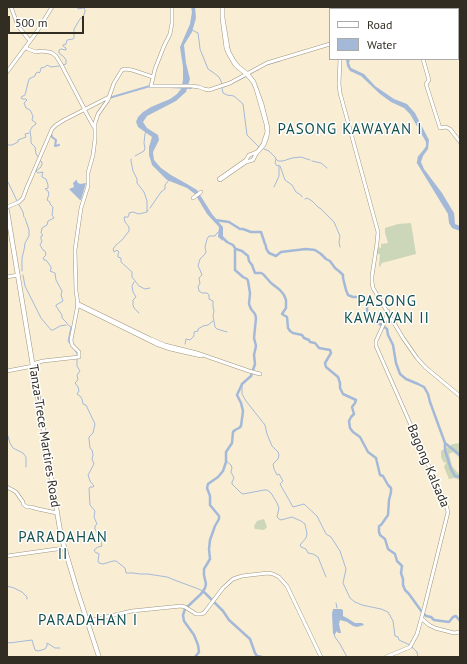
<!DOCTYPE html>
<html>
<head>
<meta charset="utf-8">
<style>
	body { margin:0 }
	#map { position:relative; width:467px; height:664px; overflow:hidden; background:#f9eed4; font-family:"PT Sans",sans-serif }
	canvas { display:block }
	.frame { position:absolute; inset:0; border:8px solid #312d23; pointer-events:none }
	.legend { position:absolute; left:329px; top:8px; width:130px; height:52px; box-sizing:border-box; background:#fff; border:1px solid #adaba7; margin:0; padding:5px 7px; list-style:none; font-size:12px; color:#312d23 }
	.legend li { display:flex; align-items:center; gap:8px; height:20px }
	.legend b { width:20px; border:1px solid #adaba7 }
	.scale { position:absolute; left:8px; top:16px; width:76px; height:18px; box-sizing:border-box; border:2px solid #312d23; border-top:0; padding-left:5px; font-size:12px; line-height:14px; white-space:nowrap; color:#312d23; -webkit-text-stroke:3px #fff; paint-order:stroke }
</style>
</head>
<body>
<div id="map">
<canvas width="467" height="664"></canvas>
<div class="frame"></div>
<ul class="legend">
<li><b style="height:5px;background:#fff"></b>Road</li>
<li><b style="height:11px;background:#a4b9d8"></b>Water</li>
</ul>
<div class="scale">500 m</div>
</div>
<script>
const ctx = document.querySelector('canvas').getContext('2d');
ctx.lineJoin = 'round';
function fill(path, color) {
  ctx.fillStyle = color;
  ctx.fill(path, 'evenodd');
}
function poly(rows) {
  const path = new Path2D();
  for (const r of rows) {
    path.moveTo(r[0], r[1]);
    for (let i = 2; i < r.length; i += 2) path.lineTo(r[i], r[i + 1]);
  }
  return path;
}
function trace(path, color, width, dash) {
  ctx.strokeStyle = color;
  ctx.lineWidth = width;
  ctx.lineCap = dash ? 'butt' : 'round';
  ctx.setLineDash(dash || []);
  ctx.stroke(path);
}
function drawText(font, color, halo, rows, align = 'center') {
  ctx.font = font + ' "PT Sans",sans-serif';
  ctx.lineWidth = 3;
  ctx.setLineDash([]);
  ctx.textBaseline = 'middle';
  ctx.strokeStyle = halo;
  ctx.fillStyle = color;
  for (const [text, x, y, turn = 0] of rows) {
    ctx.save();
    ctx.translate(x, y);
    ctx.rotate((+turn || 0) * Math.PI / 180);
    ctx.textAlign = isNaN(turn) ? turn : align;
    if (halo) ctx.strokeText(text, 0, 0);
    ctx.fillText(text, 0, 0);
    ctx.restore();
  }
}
const green = poly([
	[411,223,416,254,382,263,380,267,379,266,380,254,377,254,378,247,381,248,381,244,388,243,385,233,385,228,398,224],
	[460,443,460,458,453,452,449,454,452,466,457,472,460,474,460,480,454,478,449,479,444,467,446,463,445,462,444,463,441,457,441,451,453,444],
	[264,519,267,527,264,530,255,529,254,526,257,521]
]);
const water = poly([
	[191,7,195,7,196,18,192,32,184,45,186,63,190,79,186,92,176,101,147,116,143,122,147,128,158,135,159,140,153,152,154,160,161,168,171,175,187,184,197,190,212,214,223,227,223,241,218,237,219,227,207,214,195,194,187,188,167,180,152,165,149,155,149,147,152,137,138,127,136,122,138,117,143,112,151,107,170,99,177,94,181,89,183,80,183,67,180,47,190,24,192,12],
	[392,7,460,7,460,34,458,35,458,9,393,9],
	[346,59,350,59,349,63,351,68,364,74,375,86,394,99,407,104,415,113,429,140,428,149,423,156,421,162,424,169,442,193,454,213,455,224,460,226,460,231,452,228,449,223,448,214,418,165,418,160,426,146,426,142,410,114,404,108,391,102,380,94,361,76,350,71,347,66],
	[76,180,77,180,77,182,80,184,86,183,81,200,80,200,69,189,74,187,73,183],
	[333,609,341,609,343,610,343,616,347,618,355,623,362,623,364,625,357,627,353,626,347,622,340,620,339,624,341,633,338,633,337,631,335,634,333,634,332,614]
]);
const stream = poly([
	[192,30,198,33,199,40,200,49,208,69,214,73,219,77,221,81,222,85],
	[458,38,460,37],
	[63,65,66,64,66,60,64,57,59,53,59,50,61,49,66,50,66,48,63,46,63,45,66,44,67,40,73,39,74,38,74,29,80,19,83,17,85,12,85,10,84,8,82,8,79,9,77,8,77,7],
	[266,65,280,61],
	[255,71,258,70],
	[250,74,254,72],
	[224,87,231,84,247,76],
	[222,88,223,93,227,95,234,96,243,104,247,135,259,147],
	[7,145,12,145,18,142,18,140,26,137,25,134,29,133],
	[264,149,269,151,275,157,276,159,275,163,277,166,279,165,279,176,274,187],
	[135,156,144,151,145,148,144,143,145,134,146,132],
	[39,158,36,154,35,147,31,143,31,138,30,131,32,127,36,124,36,123,32,120,33,116,30,110,26,108,24,103,27,100,26,99,22,99,21,97,25,95,29,79,35,76,36,73,38,72,39,73,40,72,41,68,45,67,47,65,51,67,59,66],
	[131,159,131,161,133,171,137,179,137,183,144,192,147,201,147,211],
	[276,159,278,161,283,161,292,158,301,157,310,160],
	[40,161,42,162,42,164,41,167,36,171,38,173,43,172,42,175,42,177,46,179,48,185,48,188,45,189,48,191,49,194,47,200,50,202,50,204,53,207,52,215,54,218,48,221,47,225,42,228,41,233,43,235,41,236,41,239,42,241,40,245,43,250,45,251,46,255,43,258,44,260,46,260,51,267,51,269,50,271,55,273,56,280,62,291,61,295,63,301,56,305,56,306,62,315,62,318,67,323],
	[312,161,321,163,327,168],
	[280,166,285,180,292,185,296,192,301,195,302,197],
	[7,182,8,182,17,201],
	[305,199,307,198,312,201,318,207,321,209,334,222,340,236,339,242,340,247],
	[18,203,23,212,24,217],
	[150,208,161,192,165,189,165,185,169,180],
	[148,210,147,212,139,214,133,212,129,213,129,215,128,217,124,217,125,222,129,227,129,231,122,240,116,245,113,249,114,252,117,250,119,252,118,254,118,257,121,258,121,262,132,272,132,277,139,286,145,289,150,288],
	[220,231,217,233,215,236,209,236,207,239,205,247,206,252,205,254,200,259,198,266,200,270,202,275,199,278,200,284,198,286,199,291,202,293,207,293,209,295,209,299,213,301,213,307,214,311,213,316,215,327,217,329,227,332],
	[22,271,22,258,24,250,25,243,29,236,29,230,25,218],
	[23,275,25,286,41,318,51,330,53,330,60,326,66,325],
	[134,282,132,286,133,292,136,297,133,300,133,305,134,308,139,313],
	[67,324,71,327,68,341,71,345],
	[185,344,186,339,190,340,194,336,194,332,198,331,198,329,203,326,208,325,213,321],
	[75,351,77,353,77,366,80,371,77,375,78,380,75,383,78,387,79,391,77,394,80,396,82,399,83,404,86,405,95,424,93,433,89,437,89,439,90,448,92,450,93,455,92,459,94,464,88,475,90,481,94,486,93,487,90,487,89,489,90,505,95,511,94,517,97,524,95,526,95,529,100,538,102,546,98,547,94,550,96,553,98,553,99,554,98,561,99,563,103,564,113,561,116,561,125,568,126,573,133,573,140,574,148,574,167,577,177,581,196,588,203,591],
	[242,385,242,394,246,401,265,425,267,434,272,446,278,452,279,455,278,459,273,464,274,469,277,475,279,474,283,481,280,484,293,507,304,504,317,516,326,534,331,537,340,551,346,569,343,583,350,598,355,602,362,605,381,609,388,612,393,621,395,636,398,637,399,640,410,645,417,652,418,657],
	[7,421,7,424],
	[7,433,10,443,13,448,23,453,26,457,26,467],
	[226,461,231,465,232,468,231,472,234,478,232,482,232,484,241,493,243,494,264,490,267,490,271,493,277,503,279,508,277,517,279,519,281,520,292,517,301,521,305,524,307,534,306,538,300,545,301,547,306,549,308,553,313,554,318,557,326,577],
	[7,586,14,588,22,592,27,597,27,599],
	[336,603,337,608],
	[334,633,335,637,340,644,347,657],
	[7,641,9,643,32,640,35,650,38,651,45,649,47,646,47,643,55,648,60,648]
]);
const canal = poly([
	[169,87,191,88],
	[109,98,150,86],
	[51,134,52,137,56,140,55,146,59,145]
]);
const river = poly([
	[418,163,419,157,425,150],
	[215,220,229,222,240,229,243,229,251,232,261,232,265,244,266,246,266,248,267,250,269,253,276,256,281,252,289,251,306,249,315,250,321,254,326,259,330,261,335,268,340,272,343,275,343,278,346,290,348,295,353,297,357,297,362,296,365,297,367,300,367,309,369,318,372,321,382,325,387,329,388,335,393,345,396,363,400,374,406,379,418,384,424,387,428,394,430,402,445,443,445,450,451,469,455,476,460,477],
	[236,249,242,251,248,256,249,261,252,265,255,273,261,273,263,274,271,283,280,290,284,295,286,300,286,308,282,314,287,317,288,328,290,331,293,333,302,335,304,338,309,340,310,342,315,343,319,348,330,350,331,353,325,363,326,367,338,377,340,383,340,388,343,394,356,400,355,403,352,407,354,414,351,417,349,421,350,428,353,432,360,437,368,452,376,458,380,475,383,476,388,485,391,488,391,492,389,500,388,515,381,525,379,526,379,532,380,535,385,539,388,549,395,554,397,561,402,566,401,573,403,579,403,585,405,590,409,594,422,612,426,616,431,617,434,620,449,622,453,617,456,616,460,621],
	[445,443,460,455],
	[203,591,223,611,229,620,250,639,255,653,257,656,262,657],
	[195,657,199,652,198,645,194,635,184,621,183,615,185,609,201,594,205,588,206,584,204,575,204,569,210,559,209,549,210,540,215,526,219,519,219,516,210,505,210,496,207,488,208,484,218,477,223,471,226,462,226,452,232,443,233,432,235,430,239,428,241,426,243,411,241,403,237,395,242,384,251,376,255,364,254,355,256,346,254,338,256,318,255,314,251,309,249,304,250,293,248,281,247,279,243,277,235,270,235,248,233,245,227,242,221,236]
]);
const secondary = poly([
	[11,7,18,26,30,41],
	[172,7,172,23,170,34,164,46,155,69,151,86,191,86,199,87,204,89,209,90,230,83,267,63,330,44],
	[222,7,222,18,226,48,228,53,235,65,247,75,253,82,256,89,266,124,267,132,263,144,258,151,252,154,249,155,246,160,219,179,220,180,246,162,253,160,256,154,264,145,267,137,268,128,262,104,254,82,248,74,239,67,234,61,229,52,228,48,223,18,223,7],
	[341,7,341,9],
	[458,36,460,35],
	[27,46,26,48,28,49,36,52,41,51,49,52,52,53,56,56,61,64,85,110],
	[340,59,339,84,340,93,378,232,377,243,372,276,372,282,373,288,403,338,417,358,425,367,460,396],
	[423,59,429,80,426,84,440,128,446,127,450,129,460,142],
	[7,72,36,33,52,7],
	[84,109,94,127],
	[193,198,201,192],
	[7,207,19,202,23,198,27,187,52,129,56,125,64,120,109,97],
	[7,277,18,275],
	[77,303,151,339,165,345,197,353,249,371,260,374],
	[77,305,156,344,170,349,201,356],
	[32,364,43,361,79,357,79,352,72,345,71,340,78,304,76,291,75,250,81,208,88,186,88,173,93,155,95,139,95,123,98,114,108,100,114,83,122,70,125,69,132,70,153,77],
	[7,371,33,366],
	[7,487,16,492,23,502,23,504,27,507,31,507,38,509,57,513],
	[7,556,64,548],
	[422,619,429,625,435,628,454,633,460,632],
	[87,620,93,620,132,611,181,606,185,607,196,614,201,614,204,613,223,588,233,579,242,576,268,573,273,574,279,577,287,586,321,657],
	[386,657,410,647,417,634,424,609,448,512,446,505,376,346,376,341,386,319,388,311]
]);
const primary = poly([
	[7,210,61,536,77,590,99,657]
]);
const streetNames = [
	["Tanza-Trece Martires Road",44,436,81],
	["Bagong Kalsada",428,466,67]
];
const quarterNames = [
	["PASONG KAWAYAN I",350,130],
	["PASONG",387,302],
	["KAWAYAN II",387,319],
	["PARADAHAN",63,538],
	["II",63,555],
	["PARADAHAN I",88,621]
];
fill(green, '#ccd6b8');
fill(water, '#a4b9d8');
trace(stream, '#a4b9d8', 1);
trace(canal, '#a4b9d8', 2);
trace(river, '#a4b9d8', 2.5);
trace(secondary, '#a0967e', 4);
trace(primary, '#a0967e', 5);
trace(secondary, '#fff', 3);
trace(primary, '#fff', 4);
drawText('13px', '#312d23', '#fff', streetNames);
ctx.letterSpacing = '1px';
drawText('15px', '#125050', '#fff', quarterNames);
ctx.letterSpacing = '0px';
</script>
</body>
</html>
